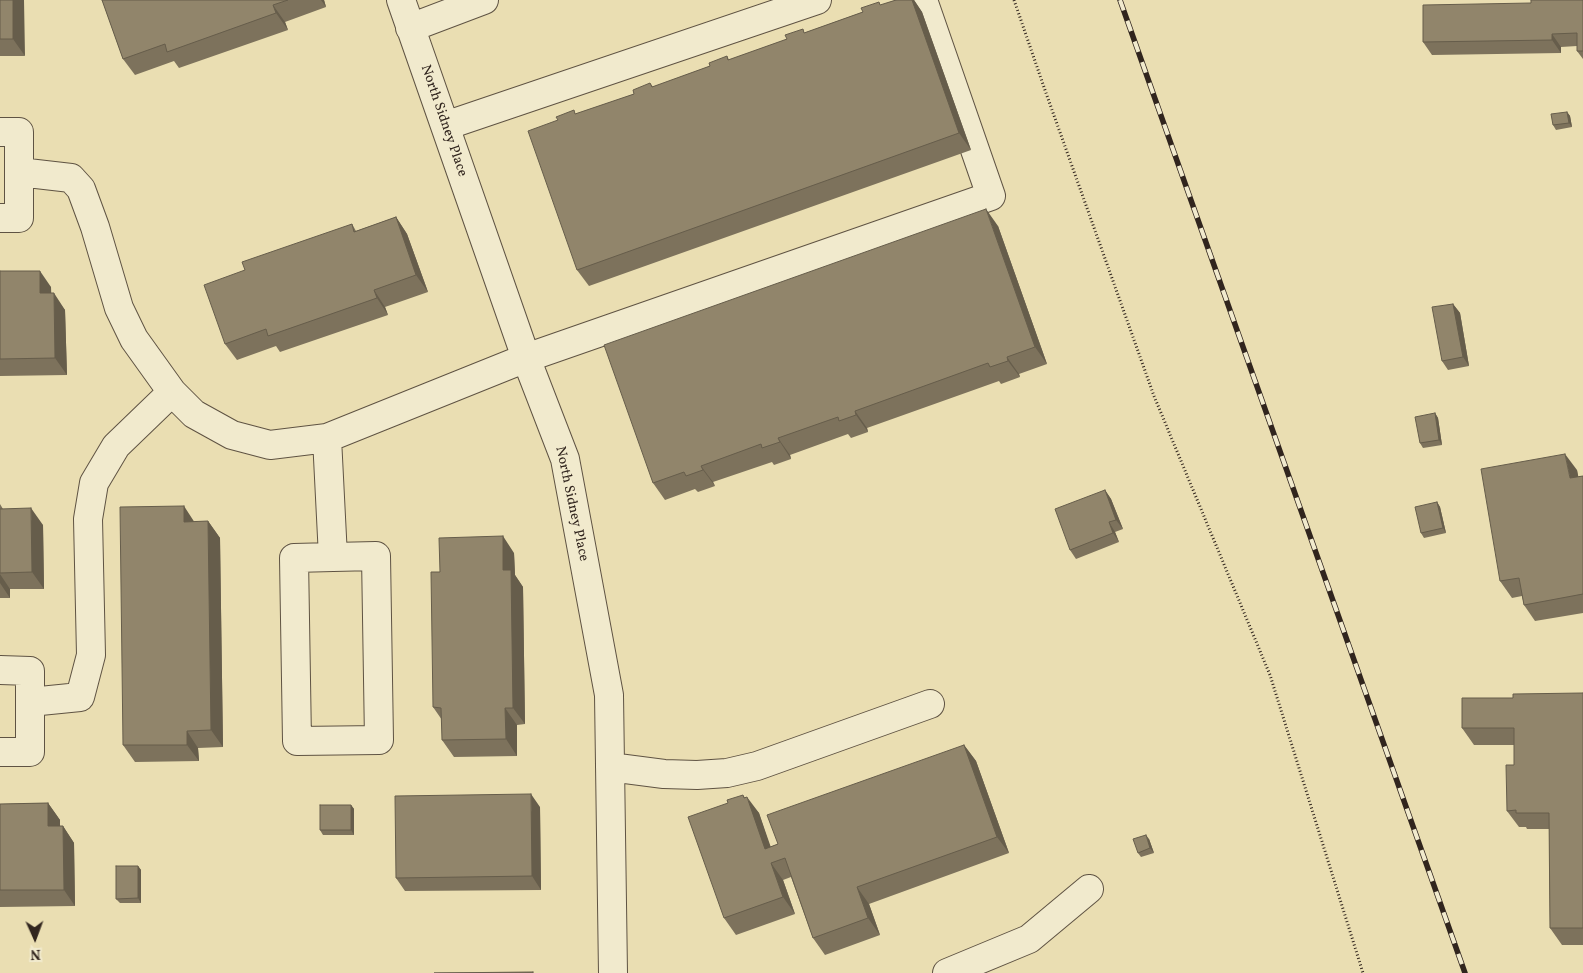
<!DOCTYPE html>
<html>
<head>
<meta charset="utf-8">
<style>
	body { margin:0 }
	#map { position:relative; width:1583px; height:973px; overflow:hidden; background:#eadeb2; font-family:Vollkorn,serif }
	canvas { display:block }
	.north { position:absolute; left:10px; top:913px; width:50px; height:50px; -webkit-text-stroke:4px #f1eacd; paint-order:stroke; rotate:178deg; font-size:14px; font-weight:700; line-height:20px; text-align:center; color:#31251e }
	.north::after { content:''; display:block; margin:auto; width:18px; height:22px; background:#31251e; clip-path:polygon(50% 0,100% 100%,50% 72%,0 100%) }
</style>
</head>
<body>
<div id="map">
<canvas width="1583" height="973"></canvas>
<div class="north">N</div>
</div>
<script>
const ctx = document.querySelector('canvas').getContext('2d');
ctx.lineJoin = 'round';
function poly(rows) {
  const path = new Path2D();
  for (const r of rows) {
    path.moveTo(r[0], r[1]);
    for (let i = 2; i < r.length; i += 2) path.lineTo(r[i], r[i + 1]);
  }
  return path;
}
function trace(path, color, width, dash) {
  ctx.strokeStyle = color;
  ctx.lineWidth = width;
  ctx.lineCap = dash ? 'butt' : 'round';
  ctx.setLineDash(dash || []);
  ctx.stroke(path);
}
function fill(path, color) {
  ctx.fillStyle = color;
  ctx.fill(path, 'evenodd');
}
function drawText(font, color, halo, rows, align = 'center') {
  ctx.font = font + ' Vollkorn,serif';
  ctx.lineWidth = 5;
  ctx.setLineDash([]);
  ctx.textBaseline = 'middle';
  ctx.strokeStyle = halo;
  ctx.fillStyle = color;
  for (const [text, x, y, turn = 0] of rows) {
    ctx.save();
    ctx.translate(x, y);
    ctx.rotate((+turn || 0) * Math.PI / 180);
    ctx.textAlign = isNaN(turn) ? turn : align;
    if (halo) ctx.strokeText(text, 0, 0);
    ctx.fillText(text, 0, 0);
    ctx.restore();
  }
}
const path = poly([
	[1014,0,1046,93,1154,396,1270,675,1363,973]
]);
const minor = poly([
	[401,0,526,358,565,459,609,695,613,973],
	[410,28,484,0],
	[445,126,817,0],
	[0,132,19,132,19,218,0,218],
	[19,172,71,178,81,189,95,227,119,308,134,339,172,392,194,414,232,435,270,445,327,438,526,358,991,196,923,0],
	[327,438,333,557,376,556,379,740,297,741,294,558,333,557],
	[0,670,30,671,30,752,0,752],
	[30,702,80,697,91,655,88,519,94,483,116,446,172,392],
	[610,767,664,774,697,775,727,773,757,766,930,704],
	[947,973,1029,939,1089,889]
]);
const rail = poly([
	[1120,0,1465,973]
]);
const wall = poly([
	[0,0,25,56,0,56],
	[102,0,324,0,326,7,285,22,288,30,179,68,174,61,135,75,123,59],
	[896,0,914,0,922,12,971,150,589,286,577,270,576,114,634,94,650,83,653,87,710,66,727,56,729,60],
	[1583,0,1583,59,1577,51,1577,46,1561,47,1561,53,1432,55,1423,42,1531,3],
	[1567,112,1570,116,1572,127,1556,130,1553,125],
	[396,217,407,234,428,292,385,307,388,315,280,352,276,346,237,360,225,344,245,270,352,224,356,231],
	[998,226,1047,364,1019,374,1020,377,1001,384,999,381,867,428,868,432,851,438,848,434,790,455,791,459,774,465,772,462,713,482,715,486,698,492,695,489,665,500,653,483],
	[0,271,51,287,51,293,65,310,67,375,0,376],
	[1453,304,1460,313,1469,366,1448,370,1442,361],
	[1435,413,1438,418,1442,445,1423,448,1420,443],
	[1577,470,1578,477,1583,476,1583,613,1535,621,1524,605,1522,596,1512,598,1500,581],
	[1105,490,1111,499,1123,529,1115,532,1119,542,1076,559,1070,550],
	[1437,502,1440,507,1446,533,1424,538,1421,533],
	[0,504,3,509,43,525,44,589,10,589,10,598,0,598],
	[208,521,220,538,223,747,198,748,199,761,135,762,123,745,194,522],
	[514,553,515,575,523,587,525,724,517,725,517,756,454,757,442,740,442,720,433,707,440,572],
	[1583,693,1583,945,1562,945,1550,928,1549,829,1527,829,1526,827,1519,827,1507,811,1514,765,1514,745,1474,745,1462,728,1513,698],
	[964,745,976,761,1009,853,869,904,880,935,825,955,813,938,791,877,783,880,795,914,736,935,724,918,745,797,759,813,770,847,778,844],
	[48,803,60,820,60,826,63,826,74,843,75,906,0,907,0,804],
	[351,805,354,809,354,835,323,835,320,830],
	[540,807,541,890,405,891,396,878],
	[1149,839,1154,853,1141,857,1138,853],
	[138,866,141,870,141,903,120,903,116,899]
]);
const shadedWall = poly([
	[13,0,24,0,25,56,13,39],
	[321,0,324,0,326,7],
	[912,0,914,0,922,12,971,150,959,133],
	[273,5,285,22,288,30,276,13],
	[1552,34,1561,47,1561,53,1552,40],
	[1567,112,1570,116,1572,127,1569,123],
	[986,209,998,226,1047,364,1035,347],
	[396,217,407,234,428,292,416,275],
	[40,271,51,287,52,310,40,293],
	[374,290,385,307,388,315,377,298],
	[54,293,65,310,67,375,55,358],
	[1453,304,1460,313,1469,366,1463,357],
	[1007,357,1019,374,1020,377,1008,361],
	[855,411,867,428,868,432,856,415],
	[1435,413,1438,418,1442,445,1439,440],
	[778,438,790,455,791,459,780,442],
	[1565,454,1577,470,1582,495,1570,478],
	[701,466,713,482,715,486,703,470],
	[1105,490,1111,499,1123,529,1116,520],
	[1437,502,1440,507,1446,533,1443,528],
	[184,506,195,523,184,522],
	[31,508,43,525,44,589,32,572],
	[208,521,220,538,223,747,211,730],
	[1109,522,1115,532,1119,542,1113,533],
	[503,536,514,553,515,575,523,587,525,724,513,708,503,570],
	[0,574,10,589,10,598,0,583],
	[505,708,517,725,517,756,506,739],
	[187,731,198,748,199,761,187,745],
	[964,745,976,761,1009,853,997,837],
	[531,794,540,807,541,890,532,876],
	[743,795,750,805,747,797,759,813,776,862,765,849],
	[48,803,60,820,60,843,48,826],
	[351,805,354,809,354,835,351,830],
	[63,826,74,843,75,906,64,890],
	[1146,835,1149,839,1154,853,1150,848],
	[771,863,783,880,795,914,783,897],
	[138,866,141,870,141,903,138,898],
	[857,887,869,904,880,935,868,918]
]);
const building = poly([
	[0,0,13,0,13,39,0,39,0,0],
	[102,0,288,0,273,5,276,13,167,52,165,44,123,59,102,0],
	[896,0,912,0,959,133,577,270,528,131,558,120,556,117,574,110,575,114,634,94,633,90,650,83,652,87,710,66,709,63,727,56,728,60,787,39,785,35,803,29,804,33,863,12,861,8,879,2,880,5,896,0],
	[1531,0,1583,0,1583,51,1577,51,1577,33,1552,34,1552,40,1423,42,1423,5,1531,3,1531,0],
	[1567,112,1569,123,1553,125,1551,114,1567,112],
	[986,209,1035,347,1007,357,1008,361,990,367,988,363,855,411,856,415,839,421,838,417,778,438,780,442,762,448,761,444,701,466,703,470,686,476,684,472,653,483,604,345,986,209],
	[396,217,416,275,374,290,377,298,268,336,266,329,225,344,204,285,245,270,242,262,352,224,354,232,396,217],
	[0,271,40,271,40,293,54,293,55,358,0,359,0,271],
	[1453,304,1463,357,1442,361,1432,307,1453,304],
	[1435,413,1439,440,1420,443,1415,417,1435,413],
	[1565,454,1570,478,1583,476,1583,594,1524,605,1519,578,1500,581,1481,469,1565,454],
	[1105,490,1116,520,1109,522,1113,533,1070,550,1055,509,1105,490],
	[1437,502,1443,528,1421,533,1415,507,1437,502],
	[184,506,184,522,208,521,211,730,187,731,187,745,123,745,120,507,184,506],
	[31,508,32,572,0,573,0,509,31,508],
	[503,536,503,570,511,570,513,708,505,708,506,739,442,740,441,708,433,707,431,572,440,572,439,538,503,536],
	[1583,693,1583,928,1550,928,1549,813,1516,813,1516,810,1507,811,1506,765,1514,765,1514,728,1462,728,1462,698,1513,698,1513,694,1583,693],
	[964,745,997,837,857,887,868,918,813,938,785,858,771,863,783,897,724,918,688,817,728,803,727,800,743,795,744,798,747,797,765,849,778,844,767,815,964,745],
	[531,794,532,876,396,878,395,796,531,794],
	[48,803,48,826,63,826,64,890,0,890,0,804,48,803],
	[320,805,351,805,351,830,320,830,320,805],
	[1146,835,1150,848,1138,853,1133,839,1146,835],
	[116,866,138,866,138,898,116,899,116,866],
	[533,972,533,973,434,973,533,972]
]);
const streetNames = [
	["North Sidney Place",443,121,71],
	["North Sidney Place",571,504,78]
];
trace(minor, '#5f5343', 30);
trace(path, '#31251e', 3, [1, 2.5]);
trace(minor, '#f1eacd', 28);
trace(rail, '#31251e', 5.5);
trace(rail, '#f1eacd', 4, [11]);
fill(wall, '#7d725c');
fill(shadedWall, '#665d4b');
fill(building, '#91856b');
trace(building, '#665d4b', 1);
drawText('14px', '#31251e', '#f1eacd', streetNames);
</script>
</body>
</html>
